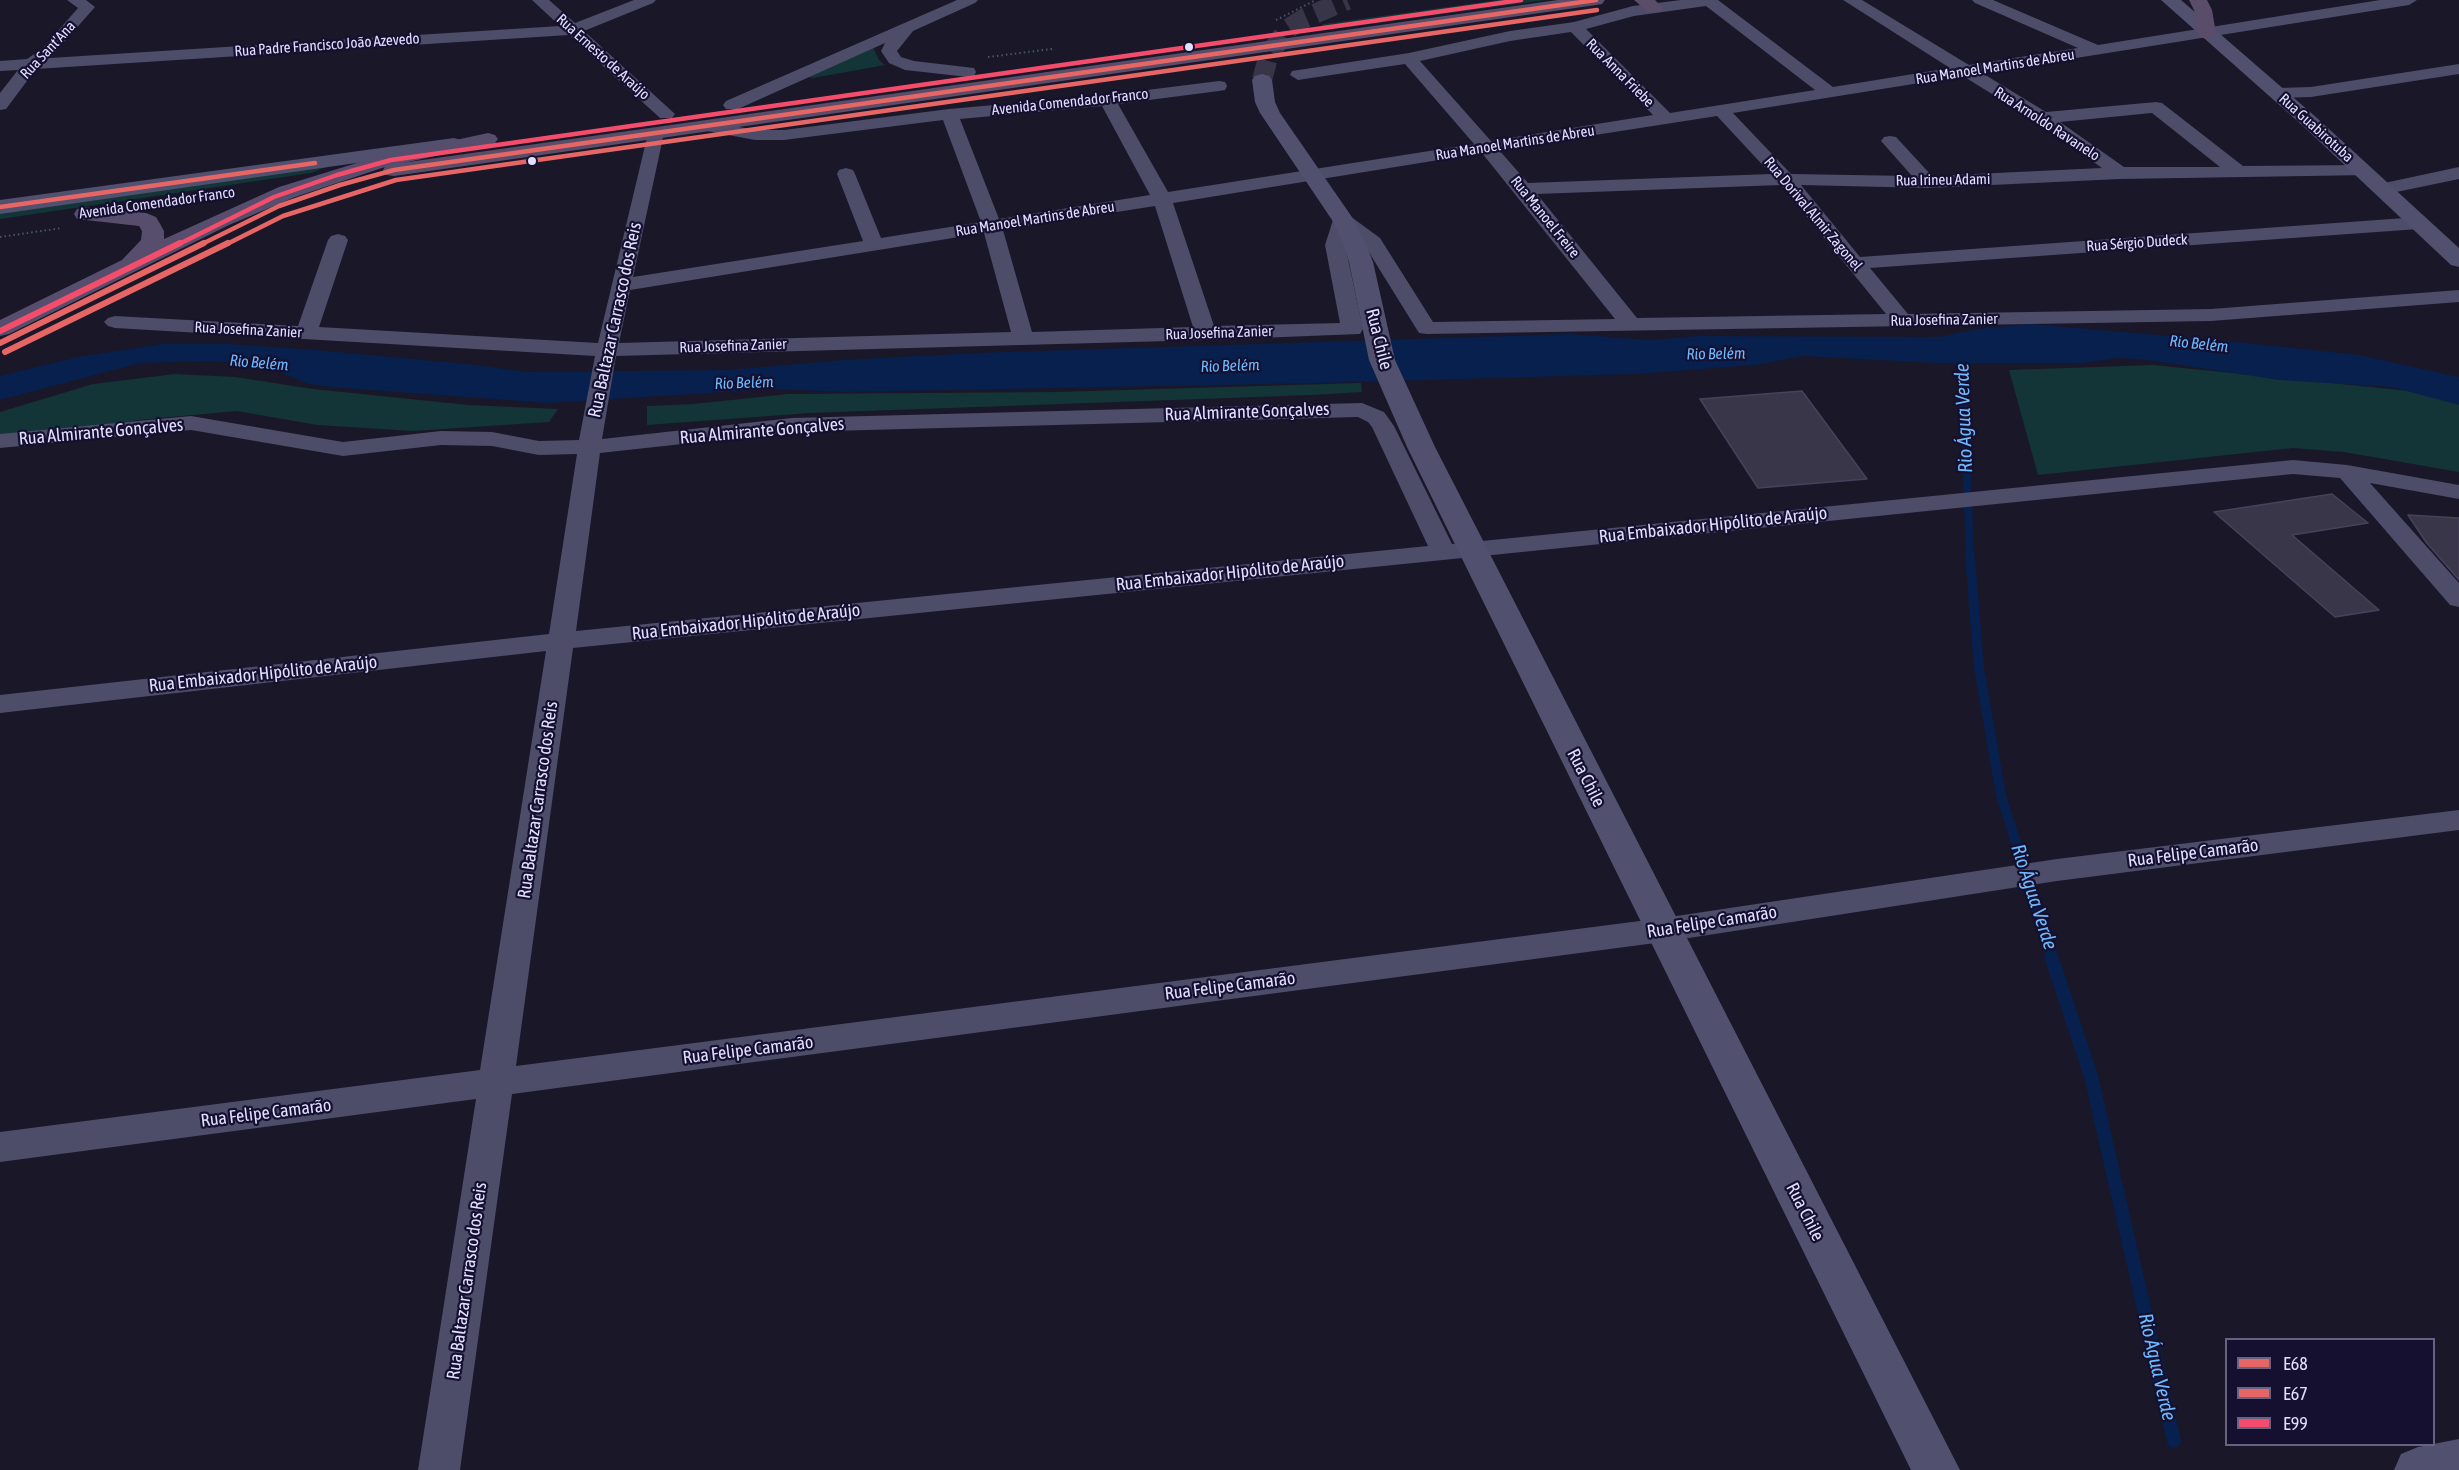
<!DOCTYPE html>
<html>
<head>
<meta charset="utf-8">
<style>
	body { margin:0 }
	#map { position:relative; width:2459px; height:1470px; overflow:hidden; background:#1a1728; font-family:"Asap Condensed",sans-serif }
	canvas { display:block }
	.legend { position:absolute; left:2225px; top:1338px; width:210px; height:108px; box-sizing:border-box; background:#15102f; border:2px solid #676282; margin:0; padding:8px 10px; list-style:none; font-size:18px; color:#e2deff }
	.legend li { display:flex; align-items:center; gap:12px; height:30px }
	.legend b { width:30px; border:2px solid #676282 }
</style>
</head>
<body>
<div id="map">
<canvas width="2459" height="1470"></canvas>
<ul class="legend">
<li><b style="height:8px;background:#e66666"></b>E68</li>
<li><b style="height:8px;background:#e66666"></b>E67</li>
<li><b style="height:8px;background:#f44d6c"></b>E99</li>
</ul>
</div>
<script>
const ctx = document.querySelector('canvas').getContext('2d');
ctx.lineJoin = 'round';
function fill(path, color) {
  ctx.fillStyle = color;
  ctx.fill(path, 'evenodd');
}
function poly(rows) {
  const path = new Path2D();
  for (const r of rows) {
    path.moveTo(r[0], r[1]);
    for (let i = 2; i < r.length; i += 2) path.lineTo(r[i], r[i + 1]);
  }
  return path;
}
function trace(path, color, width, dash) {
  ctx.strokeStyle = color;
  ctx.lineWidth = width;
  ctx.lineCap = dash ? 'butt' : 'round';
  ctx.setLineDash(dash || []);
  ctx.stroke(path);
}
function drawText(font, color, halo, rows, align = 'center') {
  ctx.font = font + ' "Asap Condensed",sans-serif';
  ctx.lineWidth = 4.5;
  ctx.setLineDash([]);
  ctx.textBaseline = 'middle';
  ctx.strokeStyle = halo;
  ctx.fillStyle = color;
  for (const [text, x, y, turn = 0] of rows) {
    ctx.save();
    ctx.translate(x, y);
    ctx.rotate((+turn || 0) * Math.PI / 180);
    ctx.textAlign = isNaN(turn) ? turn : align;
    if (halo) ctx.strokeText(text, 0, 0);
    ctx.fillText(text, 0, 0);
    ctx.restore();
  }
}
const green = poly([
	[1498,0,1546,0,1319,31,1323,24],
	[873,47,879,60,885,65,813,78,807,77],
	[334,164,311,173,0,219,0,211],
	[2153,365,2459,396,2459,472,2344,452,2293,448,2038,475,2009,370],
	[175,374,235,377,313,389,468,405,558,409,549,422,413,431,317,425,237,411,138,420,0,442,0,412,93,384],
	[1361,383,1362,392,1312,395,810,413,647,425,647,406,694,404,788,394,1057,392]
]);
const water = poly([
	[2030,324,2228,341,2359,355,2459,377,2459,405,2392,387,2279,380,2148,360,2118,358,2081,363,1937,363,1801,356,1756,365,1636,374,1319,383,846,392,772,389,548,403,330,387,309,384,262,365,210,361,140,363,0,400,0,376,78,357,162,344,228,344,316,350,477,365,526,372,728,370,844,360,976,353,1570,334,1651,340,1698,336,1939,337,1978,329]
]);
const streamFar2 = poly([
	[1962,352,1970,557]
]);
const streamFar1 = poly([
	[1970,556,1979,668,2001,795,2052,958]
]);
const stream = poly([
	[2051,956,2091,1076,2174,1441]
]);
const building = poly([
	[1802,391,1867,479,1758,488,1700,399,1802,391],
	[2332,494,2368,523,2292,535,2379,610,2335,617,2214,512,2332,494],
	[2408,515,2459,518,2459,580,2426,542,2408,515]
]);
const secondaryTunnel = poly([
	[1262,80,1269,54,1289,28,1305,18,1347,0]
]);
const path = poly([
	[1276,20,1316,0],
	[988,57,1052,49],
	[0,237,62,228]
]);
const minor = poly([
	[67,0,86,0,95,7,50,58,560,26,532,0,549,0,575,23,634,0,656,0,653,3,584,31,675,114,672,118,660,118,569,35,36,69,6,109,0,110,0,93,18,70,0,71,0,61,27,59,43,48,78,8,67,0],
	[957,0,978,0,975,3,913,31,897,51,901,57,914,61,974,68,976,72,974,76,968,77,905,70,889,63,881,51,885,43,738,109,726,109,723,105,726,101,957,0],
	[1681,0,1718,0,1833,87,1950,68,1843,0,1862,0,1969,65,2078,48,1975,3,1972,0,1993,0,2098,45,2380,0,2417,0,2409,5,1982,73,2046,112,2156,102,2162,103,2243,166,2363,165,2370,167,2372,171,2370,175,2120,179,1927,188,1801,185,1860,257,2419,217,2426,219,2429,223,2426,227,2419,229,1870,268,1908,314,2211,309,2459,290,2459,302,2211,321,1427,334,1419,333,1365,246,1349,233,1345,245,1363,329,1360,334,1206,340,616,356,602,439,792,418,1362,403,1384,412,1394,426,1452,544,2293,460,2347,465,2459,485,2459,499,2370,483,2459,583,2459,607,2450,605,2340,478,2293,474,573,648,516,1066,1663,918,2057,859,2459,810,2459,830,2057,881,1663,942,512,1094,460,1470,418,1470,476,1099,0,1162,0,1132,480,1070,546,651,0,713,0,695,549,634,577,454,539,455,492,446,441,445,343,456,191,430,0,448,0,434,191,416,343,442,441,431,492,432,539,441,579,440,595,356,115,328,108,326,104,322,108,318,115,316,298,326,328,240,331,236,338,234,345,236,348,240,319,327,598,343,649,129,661,129,664,133,633,277,863,241,837,174,839,170,846,168,853,170,855,174,881,238,981,222,943,120,784,140,755,140,707,131,701,130,698,126,701,122,707,121,755,130,784,130,949,109,1107,95,1219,81,1225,82,1227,86,1225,90,1219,91,1118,104,1168,192,1474,144,1405,64,1298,80,1290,75,1292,71,1409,53,1510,31,1574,22,1633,6,1681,0],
	[1706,6,1815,90,1670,113,1586,29,1634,16,1706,6],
	[1571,32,1653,115,1491,141,1420,61,1510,41,1571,32],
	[1963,76,2037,122,2102,168,1932,176,1896,137,1890,136,1884,137,1881,141,1912,176,1791,174,1733,113,1963,76],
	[1102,106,1150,195,999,219,960,119,1102,106],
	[2152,113,2220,167,2124,167,2060,122,2152,113],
	[1717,116,1771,174,1528,183,1499,150,1717,116],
	[1482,153,1615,319,1433,322,1380,238,1350,216,1343,214,1336,216,1333,220,1325,245,1340,323,1214,326,1173,203,1482,153],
	[1781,185,1886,314,1637,318,1537,194,1781,185],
	[1155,206,1193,327,1032,332,1003,230,1155,206],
	[984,233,1011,332,619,343,630,290,984,233],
	[1358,417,1368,422,1372,427,1428,546,576,631,600,453,792,432,1358,417],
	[2459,64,2459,74,2311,97,2277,98,2271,97,2268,93,2271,89,2277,88,2311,87,2459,64],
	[2459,167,2459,179,2382,195,2375,193,2373,189,2375,185,2459,167]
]);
const secondary = poly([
	[2161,0,2181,0,2317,118,2459,248,2459,267,2451,265,2303,126,2161,0],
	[1262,74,1269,76,1272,80,1275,102,1280,113,1354,220,1365,242,1373,262,1395,360,1435,447,1960,1470,1911,1470,1407,447,1369,360,1349,262,1343,242,1332,220,1260,113,1255,102,1252,80,1255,76,1262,74],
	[454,138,461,140,464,144,461,148,0,214,0,200,454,138],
	[2459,1439,2459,1470,2394,1470,2401,1454,2418,1447,2459,1439]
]);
const primary = poly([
	[488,133,495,135,498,139,495,143,385,167,295,197,229,225,9,334,0,336,0,320,122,260,141,240,142,231,139,226,77,219,74,214,77,209,85,207,146,213,156,217,159,222,164,231,164,239,279,187,373,158,488,133]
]);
const trunk = poly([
	[1558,0,1605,0,1602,4,1596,5,394,176,386,175,383,170,386,165,394,164,1558,0],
	[1634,0,1655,0,1663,8,1660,12,1648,12,1634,0],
	[2189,0,2207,0,2212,10,2216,33,2214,37,2207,39,2200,37,2198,33,2194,10,2189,0]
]);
const bus1Far1 = poly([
	[0,207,315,163],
	[200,245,279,206,340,185,394,170,1596,0]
]);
const bus1 = poly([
	[0,343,204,243]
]);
const bus2Far1 = poly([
	[225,245,283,216,396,180,1597,10]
]);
const bus2 = poly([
	[5,352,228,243]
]);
const bus3Far1 = poly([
	[177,245,274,197,337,175,391,160,1521,0]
]);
const bus3 = poly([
	[0,331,180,243]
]);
const markers = [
	[1189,47,5,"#e2deff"],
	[532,161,5,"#e2deff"]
];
const farStreetnames = [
	["Rua Padre Francisco João Azevedo",327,45,-4],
	["Rua Sant'Ana",48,50,-47],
	["Rua Ernesto de Araújo",603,57,42],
	["Rua Manoel Martins de Abreu",1995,67,-9],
	["Rua Anna Friebe",1620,73,45],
	["Avenida Comendador Franco",1070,102,-6],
	["Rua Arnoldo Ravanelo",2047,124,33],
	["Rua Guabirotuba",2316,128,42],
	["Rua Manoel Martins de Abreu",1515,143,-9],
	["Rua Irineu Adami",1943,180,-1],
	["Avenida Comendador Franco",157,203,-8],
	["Rua Dorival Almir Zagonel",1813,214,50],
	["Rua Manoel Freire",1545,217,51],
	["Rua Manoel Martins de Abreu",1035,219,-9],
	["Rua Sérgio Dudeck",2137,243,-4],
	["Rua Josefina Zanier",1944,320,-1],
	["Rua Josefina Zanier",248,330,3],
	["Rua Josefina Zanier",1219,333,-2],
	["Rua Josefina Zanier",733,346,-2]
];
const farWaternames = [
	["Rio Belém",2199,344,6],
	["Rio Belém",1716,354,-1],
	["Rio Belém",259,363,5],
	["Rio Belém",1230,366,-2],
	["Rio Belém",744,383,-2]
];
const streetNames = [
	["Rua Baltazar Carrasco dos Reis",615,320,-78],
	["Rua Chile",1379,339,76],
	["Rua Almirante Gonçalves",1247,412,-2],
	["Rua Almirante Gonçalves",762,431,-5],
	["Rua Almirante Gonçalves",101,432,-5],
	["Rua Embaixador Hipólito de Araújo",1713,525,-6],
	["Rua Embaixador Hipólito de Araújo",1230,573,-6],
	["Rua Embaixador Hipólito de Araújo",746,622,-6],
	["Rua Embaixador Hipólito de Araújo",263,674,-6],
	["Rua Chile",1586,778,63],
	["Rua Baltazar Carrasco dos Reis",538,800,-82],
	["Rua Felipe Camarão",2193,853,-7],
	["Rua Felipe Camarão",1712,922,-9],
	["Rua Felipe Camarão",1230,986,-7],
	["Rua Felipe Camarão",748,1050,-7],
	["Rua Felipe Camarão",266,1113,-7],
	["Rua Chile",1805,1212,63],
	["Rua Baltazar Carrasco dos Reis",467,1281,-82]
];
const waterNames = [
	["Rio Água Verde",1964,418,-92],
	["Rio Água Verde",2034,897,72],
	["Rio Água Verde",2157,1367,77]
];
fill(green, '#133537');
fill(water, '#08204d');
trace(streamFar2, '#08204d', 8);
trace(streamFar1, '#08204d', 10);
trace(stream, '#08204d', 14);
fill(building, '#393649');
trace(building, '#47425b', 1.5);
trace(secondaryTunnel, '#383548', 20, [20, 10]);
trace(path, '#475668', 2, [1.5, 3]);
fill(minor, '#4d4c69');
fill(secondary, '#51506e');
fill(primary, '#574d6d');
fill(trunk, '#5a4d6a');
trace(bus1Far1, '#e66666', 4.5);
trace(bus1, '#e66666', 6);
trace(bus2Far1, '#e66666', 4.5);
trace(bus2, '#e66666', 6);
trace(bus3Far1, '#f44d6c', 4.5);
trace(bus3, '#f44d6c', 6);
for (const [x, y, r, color] of markers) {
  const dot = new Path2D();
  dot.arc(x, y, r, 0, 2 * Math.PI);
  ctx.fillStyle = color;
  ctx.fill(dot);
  trace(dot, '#15102f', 2);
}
drawText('15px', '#e2deff', '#15102f', farStreetnames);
drawText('italic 16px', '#6cb9ff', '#15102f', farWaternames);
drawText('18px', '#e2deff', '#15102f', streetNames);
drawText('italic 20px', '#6cb9ff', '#15102f', waterNames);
</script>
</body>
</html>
